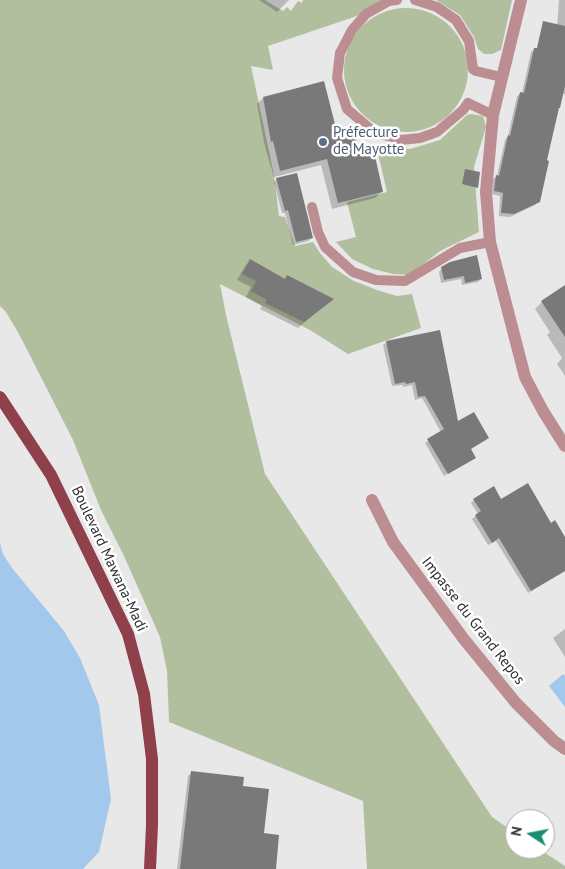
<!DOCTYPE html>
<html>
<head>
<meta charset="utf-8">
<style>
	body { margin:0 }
	#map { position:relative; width:565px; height:869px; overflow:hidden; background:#e8e8e9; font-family:"PT Sans",sans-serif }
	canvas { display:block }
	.north { position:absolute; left:505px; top:809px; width:50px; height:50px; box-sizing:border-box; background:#fff; border:1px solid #acacac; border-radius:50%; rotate:281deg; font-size:14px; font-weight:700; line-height:20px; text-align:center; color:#303030 }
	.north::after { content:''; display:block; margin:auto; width:18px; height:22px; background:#1c8f70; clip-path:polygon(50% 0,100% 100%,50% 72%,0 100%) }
</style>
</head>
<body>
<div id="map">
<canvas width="565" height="869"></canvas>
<div class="north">N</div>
</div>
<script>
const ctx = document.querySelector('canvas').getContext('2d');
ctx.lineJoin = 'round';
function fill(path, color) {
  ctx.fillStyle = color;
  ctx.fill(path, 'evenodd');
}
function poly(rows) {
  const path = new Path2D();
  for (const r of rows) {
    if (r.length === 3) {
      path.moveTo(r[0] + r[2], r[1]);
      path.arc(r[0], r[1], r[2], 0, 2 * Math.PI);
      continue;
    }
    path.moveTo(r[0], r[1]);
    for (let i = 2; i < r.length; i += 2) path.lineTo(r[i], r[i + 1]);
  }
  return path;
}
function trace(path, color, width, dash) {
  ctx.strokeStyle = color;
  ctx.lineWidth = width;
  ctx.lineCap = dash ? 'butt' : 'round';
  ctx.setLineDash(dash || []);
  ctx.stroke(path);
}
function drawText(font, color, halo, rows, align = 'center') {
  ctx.font = font + ' "PT Sans",sans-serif';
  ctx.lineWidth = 5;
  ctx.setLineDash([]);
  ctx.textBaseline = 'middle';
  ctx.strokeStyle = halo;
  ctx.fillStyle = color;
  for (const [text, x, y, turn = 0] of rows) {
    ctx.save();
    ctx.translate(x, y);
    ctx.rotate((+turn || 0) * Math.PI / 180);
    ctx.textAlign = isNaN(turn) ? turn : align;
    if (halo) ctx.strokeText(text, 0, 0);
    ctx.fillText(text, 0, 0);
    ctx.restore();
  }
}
const green = poly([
	[0,0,265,0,283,11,287,7,291,11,298,1,302,3,303,0,380,0,357,16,268,46,273,70,251,66,274,175,279,216,285,217,295,246,313,242,320,253,332,267,354,281,377,290,397,296,412,294,421,328,348,354,310,330,220,284,226,315,265,474,492,817,515,833,515,849,539,849,565,866,565,869,367,869,363,801,169,722,167,671,160,637,124,556,101,510,73,440,19,334,6,312,0,306],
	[436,0,512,0,501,50,492,54,484,54,478,49,474,37,460,15],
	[406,70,62],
	[471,114,483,116,486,127,474,167,479,232,440,251,410,275,393,274,373,269,352,259,336,242,356,237,347,202,387,192,376,145,410,149,440,140,467,115]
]);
const water = poly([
	[0,543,3,554,12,568,64,631,80,658,99,705,111,799,99,852,83,869,0,869],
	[563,674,565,676,565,707,549,686]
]);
const shadow = poly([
	[259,0,289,0,277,12],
	[559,0,565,0,565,28,557,27],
	[535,49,565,55,565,94,562,94,557,109,538,202,535,205,510,217,499,216,500,196,492,194,493,179,497,176,505,140,508,136,517,96,522,93,531,52],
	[263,98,337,137,358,152,382,191,375,198,332,209,321,165,274,177,265,147,257,104],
	[277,179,312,238,308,241,293,245,285,213,282,213,274,182],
	[250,261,285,280,332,299,298,328,260,309,262,306,246,297,251,287,237,280,245,266],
	[442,268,481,279,478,282,462,285,461,279,441,283,439,272],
	[565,286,565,376,557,364,562,358,547,335,550,332,535,309,542,302],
	[387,342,458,423,488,438,470,449,471,460,444,476,425,443,441,432,422,398,415,400,412,385,403,387,403,385,392,386,383,345],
	[474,500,501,500,550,524,565,539,565,571,528,593,496,541,488,545,472,519,478,514,471,503],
	[565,629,565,657,553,638],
	[191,773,241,787,263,835,274,869,177,869,188,776]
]);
const building = poly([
	[543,21,565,26,565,86,560,108,559,108,547,160,549,161,540,202,514,214,501,213,503,193,494,191,496,175,499,176,508,135,510,136,520,92,524,93,534,48,537,48],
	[324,81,338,136,354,132,359,151,373,147,383,192,338,203,327,159,280,171,273,141,271,142,263,97],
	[465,169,480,172,478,188,462,184],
	[297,173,313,238,296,242,288,210,285,211,276,178],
	[477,255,482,279,465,283,464,276,444,280,441,267,450,262],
	[250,259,285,279,287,275,334,299,304,322,265,303,267,300,251,291,256,281,242,274],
	[565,285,565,337,541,301],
	[440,330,458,421,474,412,489,438,471,449,476,458,448,474,427,439,444,429,425,396,418,397,415,382,406,384,405,382,395,384,386,341],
	[528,483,551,523,555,520,565,537,565,571,531,591,499,538,492,543,475,515,481,511,473,499,494,486,501,499],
	[191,771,244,777,243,786,269,789,264,833,279,835,276,869,180,869]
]);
const service = poly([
	[397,0,389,1,366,14,352,30,340,53,337,78,347,109,374,132,401,140,420,138,437,132,463,110,468,103,493,115],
	[415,0,437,7,456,20,469,41,473,69,476,71,501,77],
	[312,207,318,232,325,247,353,272,376,280,405,281,460,248,490,242]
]);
const minor = poly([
	[521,0,493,115,486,192,490,242,525,377,543,411,565,446],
	[372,500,393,542,463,638,516,703,554,741,565,749]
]);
const primary = poly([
	[0,397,51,475,128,634,144,694,152,759,152,825,150,869]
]);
const markers = [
	[323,142,5,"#5c6f8a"]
];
const serviceNames = [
	["Préfecture",333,133],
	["de Mayotte",333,150]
];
const streetNames = [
	["Boulevard Mawana-Madi",109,559,65],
	["Impasse du Grand Repos",473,621,52]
];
fill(green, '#b2bf9e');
fill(water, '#a2c8ec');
fill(shadow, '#0003');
fill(building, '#7a797a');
trace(service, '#bc8e91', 10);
trace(minor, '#bc8e91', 12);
trace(primary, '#8f404b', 12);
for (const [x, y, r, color] of markers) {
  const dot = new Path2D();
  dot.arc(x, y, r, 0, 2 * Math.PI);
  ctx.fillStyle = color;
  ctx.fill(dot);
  trace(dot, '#fff', 2);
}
drawText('15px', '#4e5e75', '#fff', serviceNames, 'left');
drawText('15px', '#303030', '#fff', streetNames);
</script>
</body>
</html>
